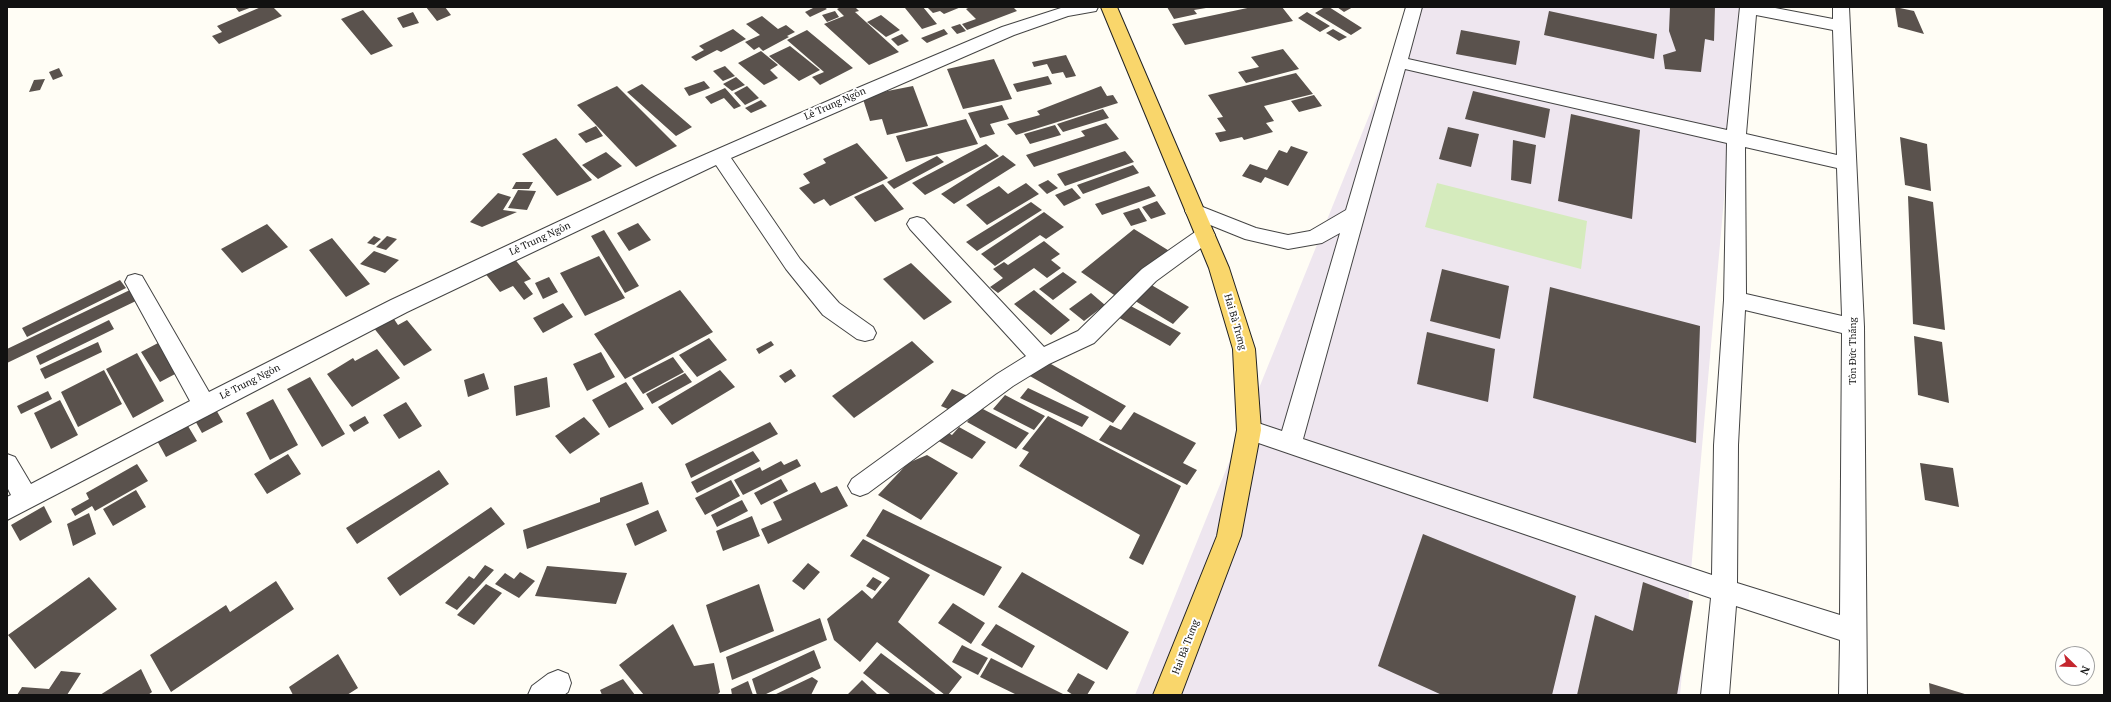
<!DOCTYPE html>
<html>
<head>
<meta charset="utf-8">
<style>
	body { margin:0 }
	#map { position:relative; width:2111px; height:702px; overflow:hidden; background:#fffdf5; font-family:"PT Serif",serif }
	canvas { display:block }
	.frame { position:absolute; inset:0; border:8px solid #111; pointer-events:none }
	.north { position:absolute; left:2055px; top:646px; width:40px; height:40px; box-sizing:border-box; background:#fff; border:1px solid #a0a0a0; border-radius:50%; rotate:113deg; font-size:11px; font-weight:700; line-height:16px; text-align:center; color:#111 }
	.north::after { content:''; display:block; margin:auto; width:14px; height:18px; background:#c4262e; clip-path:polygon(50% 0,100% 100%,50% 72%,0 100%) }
</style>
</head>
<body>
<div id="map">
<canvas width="2111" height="702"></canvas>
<div class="frame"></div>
<div class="north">N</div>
</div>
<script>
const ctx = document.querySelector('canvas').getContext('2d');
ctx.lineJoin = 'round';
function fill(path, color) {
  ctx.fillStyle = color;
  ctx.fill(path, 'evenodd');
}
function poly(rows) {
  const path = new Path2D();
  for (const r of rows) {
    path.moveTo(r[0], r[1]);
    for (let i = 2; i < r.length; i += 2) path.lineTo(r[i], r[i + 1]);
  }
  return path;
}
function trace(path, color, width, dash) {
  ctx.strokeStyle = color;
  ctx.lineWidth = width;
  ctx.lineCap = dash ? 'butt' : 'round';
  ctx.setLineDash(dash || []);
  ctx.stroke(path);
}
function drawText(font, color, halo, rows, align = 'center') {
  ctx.font = font + ' "PT Serif",serif';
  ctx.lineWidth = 4;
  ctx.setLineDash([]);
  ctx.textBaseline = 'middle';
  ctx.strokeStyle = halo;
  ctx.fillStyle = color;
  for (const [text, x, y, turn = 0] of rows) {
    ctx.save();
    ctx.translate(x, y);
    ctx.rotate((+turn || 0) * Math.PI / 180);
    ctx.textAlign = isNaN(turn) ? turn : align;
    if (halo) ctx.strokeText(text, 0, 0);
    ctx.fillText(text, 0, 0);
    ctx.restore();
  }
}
const industrial = poly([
	[1413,7,1741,7,1680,695,1135,695]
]);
const green = poly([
	[1437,183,1587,221,1581,269,1425,227]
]);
const building = poly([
	[235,7,252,7,239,12],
	[261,7,273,7,282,16,219,44,212,36,222,32,217,26],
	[426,7,445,7,451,15,437,21],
	[815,7,824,7,827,9,810,17,805,12],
	[841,7,855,7,859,11,855,12,899,52,869,65,824,24,844,16,837,9],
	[908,7,923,7,937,24,922,29,905,8],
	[927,7,961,7,944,14,940,11,933,13],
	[970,7,1013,7,1017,11,967,30,962,24,976,19,966,9],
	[1167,7,1206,7,1206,8,1194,10,1197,14,1174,19],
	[1252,7,1282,7,1293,21,1185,45,1172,24],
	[1325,7,1329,7,1362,28,1351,35,1315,13],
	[1337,7,1353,7,1344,12],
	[1670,7,1715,7,1714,41,1705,39,1701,72,1665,69,1663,55,1676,51,1669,31],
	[1895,7,1914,11,1924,34,1898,27],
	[363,10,393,46,371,55,341,19],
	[835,11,839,17,827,22,822,15],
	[1549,11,1657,34,1654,59,1544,35],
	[413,12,419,23,403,28,397,18],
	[1307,12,1330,26,1320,32,1298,18],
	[881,15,900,30,886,37,867,22],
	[762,16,778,29,786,25,795,32,787,36,789,37,763,51,759,47,754,50,745,42,760,35,746,24],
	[960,24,966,31,957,34,951,27],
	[733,29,746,39,721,52,717,50,696,61,691,57,704,50,699,46],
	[944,29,948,34,927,43,921,38],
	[1333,29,1347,37,1339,41,1326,33],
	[807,30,853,68,820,85,812,77,824,72,787,40],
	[1461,30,1520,41,1516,65,1456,54],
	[902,34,909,41,898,46,891,39],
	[790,46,820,70,799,81,769,56],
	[1283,49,1299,69,1246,83,1238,72,1259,67,1251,57],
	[761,51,778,65,770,70,778,78,764,85,738,63],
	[1066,55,1076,76,1066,78,1063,72,1052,74,1047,64,1034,67,1032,62],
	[994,59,1012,99,963,109,947,69],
	[725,66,735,76,723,81,713,71],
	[59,68,63,76,53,80,49,72],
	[1296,73,1313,94,1264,106,1274,121,1266,123,1273,132,1244,140,1242,137,1220,142,1215,133,1226,131,1217,118,1223,117,1208,95],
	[1048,76,1052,84,1017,92,1013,84],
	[736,77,745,85,732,91,723,84],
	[45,79,40,90,29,92,34,80],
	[704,81,710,88,689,96,684,88],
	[642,84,692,127,676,136,627,92],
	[617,86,677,146,636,167,577,105],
	[747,86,759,98,745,105,734,93],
	[913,86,928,126,887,135,882,119,870,121,862,96],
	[1101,86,1107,96,1113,95,1118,103,1016,135,1007,124,1040,115,1037,111],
	[725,88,741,106,734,109,724,98,711,104,705,97],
	[1473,91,1550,109,1545,138,1465,119],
	[1314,95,1322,106,1299,112,1291,101],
	[761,100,767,106,751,113,745,108],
	[1002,105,1009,119,990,124,995,134,980,138,968,113],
	[1103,109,1109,118,1063,132,1057,124],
	[1571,114,1640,130,1632,219,1558,201],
	[966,119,978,144,906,162,896,136],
	[1106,123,1119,139,1034,167,1026,155,1085,136,1081,131],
	[1055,125,1061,135,1030,144,1024,134],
	[596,126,603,136,586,143,578,134],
	[1448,127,1479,134,1471,167,1439,159],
	[1900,137,1927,144,1931,191,1905,185],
	[556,138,592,180,557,196,522,154],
	[1513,140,1536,145,1531,184,1511,180],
	[857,143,888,178,830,206,824,199,814,204,799,188,810,183,803,174,826,163,823,159],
	[986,144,999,156,925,195,912,183],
	[1291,146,1308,152,1288,186,1265,177,1261,183,1242,176,1250,164,1267,170,1279,150,1287,153],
	[1125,151,1134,162,1065,186,1057,174],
	[606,152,622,166,598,179,582,165],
	[1003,155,1016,165,954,204,941,194],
	[937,156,944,162,894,189,887,182],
	[1133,165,1139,173,1083,194,1077,185],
	[1048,180,1058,188,1047,194,1038,185],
	[516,182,533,182,529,189,512,189],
	[1026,183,1039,194,987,225,966,205,999,186,1008,194],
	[883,184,904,209,875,222,854,197],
	[1149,186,1156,196,1102,215,1095,204],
	[1072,188,1081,198,1064,206,1055,195],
	[518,190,536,191,527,210,508,208],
	[498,193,511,197,503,210,517,212,482,227,470,222],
	[1908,196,1933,202,1945,330,1913,324],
	[1157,201,1166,214,1151,219,1142,207],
	[1031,202,1042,210,977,251,966,242],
	[1139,208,1147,221,1131,226,1123,213],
	[1044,212,1064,227,1046,239,1040,235,995,266,981,254],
	[638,223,651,240,629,251,617,233],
	[267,224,288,247,242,273,221,249],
	[1134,229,1171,252,1117,297,1081,272],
	[604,230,639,286,625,293,591,236],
	[374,236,381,239,374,245,367,243],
	[387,236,397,239,386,250,376,247],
	[332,238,370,284,346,297,309,250],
	[1044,241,1060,254,1051,260,1061,268,1047,278,1034,268,998,293,990,287,1003,278,993,269,1004,262,1008,265],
	[374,251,399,260,385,273,360,264],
	[599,256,625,298,585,316,560,273],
	[513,257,531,279,524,282,533,294,524,300,513,286,500,292,484,272],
	[911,263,952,302,924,320,883,279],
	[1442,269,1509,286,1500,339,1430,321],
	[1063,272,1077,282,1053,300,1039,289],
	[549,277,558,292,543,299,535,283],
	[120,280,126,288,27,337,22,328],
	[1148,283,1189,307,1173,324,1132,299],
	[1550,287,1700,326,1696,443,1533,398],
	[132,289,138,300,7,363,7,349],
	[680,290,713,332,625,379,594,334],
	[1034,290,1070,320,1051,335,1014,304],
	[1091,293,1105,305,1084,321,1069,309],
	[563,303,573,317,543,333,533,318],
	[1127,304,1181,333,1170,346,1116,316],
	[392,316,398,325,407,320,432,350,404,366,373,327],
	[109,320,114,329,40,365,36,356],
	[1427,332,1495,349,1488,402,1417,384],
	[1914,336,1942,342,1949,403,1918,395],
	[709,338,727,360,697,377,679,355],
	[771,341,774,345,759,354,756,349],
	[912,341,934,362,854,418,832,396],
	[98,342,102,352,45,379,40,369],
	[158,343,177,373,160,382,141,352],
	[377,349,400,378,352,407,327,374,353,358,355,361],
	[601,352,615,377,587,391,573,364],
	[137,353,164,401,133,418,106,369],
	[673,357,684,372,643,394,632,378],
	[1042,359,1126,406,1113,423,1028,375],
	[791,369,796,376,785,383,779,376],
	[104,370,122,404,78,427,61,392],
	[720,370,735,387,672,425,658,407],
	[484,373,489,389,468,397,464,380],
	[685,373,692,382,652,404,646,394],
	[310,377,345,434,322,447,287,389],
	[547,377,550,407,516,416,514,386],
	[626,382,644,409,609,428,592,400],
	[1028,388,1089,417,1082,427,1020,398],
	[952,389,968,396,957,413,941,406],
	[48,391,52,399,21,414,17,406],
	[1005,395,1045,416,1034,430,993,409],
	[273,399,298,445,270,460,246,413],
	[60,400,78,435,51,449,34,413],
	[406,402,422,426,399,439,383,415],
	[214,406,223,422,202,433,193,417],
	[979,407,1029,433,1016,449,967,422],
	[1134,412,1196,443,1183,463,1197,470,1187,485,1099,440,1110,425,1121,430],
	[365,416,369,423,354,432,349,425],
	[1048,416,1181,486,1143,565,1129,558,1140,535,1019,466,1029,452,1022,449],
	[584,417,600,434,570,454,555,436],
	[185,421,197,441,166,457,155,437],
	[770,422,778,434,691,478,685,464],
	[959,427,986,442,972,459,933,438,941,429,952,435],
	[753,451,760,461,697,493,691,482],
	[288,454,301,474,267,494,254,474],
	[927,455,958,473,921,520,878,495,908,463],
	[797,459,801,466,743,495,734,480,760,467,762,471,781,461,784,465],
	[1920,463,1953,468,1959,507,1925,500],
	[137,464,148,481,95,511,92,506,75,516,71,509,89,499,86,493],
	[439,470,449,484,357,544,346,528],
	[781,479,788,491,761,505,754,493],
	[731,480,740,496,705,515,695,498],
	[642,482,649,504,527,549,523,530,600,502,600,498],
	[815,482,821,493,837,486,848,506,768,544,761,529,782,520,773,502],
	[136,490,146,507,113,526,103,509],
	[742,500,748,511,717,527,711,515],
	[44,506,52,522,20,541,11,525],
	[491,507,505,524,400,596,387,578],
	[883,509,1002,567,984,596,866,536],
	[658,510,667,531,635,546,626,524],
	[89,513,96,534,73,546,67,524],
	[752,516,760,536,723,551,716,531],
	[1423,534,1576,596,1552,695,1442,695,1378,666],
	[863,539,930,575,898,622,962,677,948,695,945,695,877,642,860,662,834,640,827,619,862,590,872,599,890,578,850,556],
	[808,563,820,572,804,590,792,581],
	[485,565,494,570,457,610,445,603,469,576,474,579],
	[547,566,627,573,616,604,535,596],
	[520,572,535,581,519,598,495,584,505,573,514,579],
	[1022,572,1129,632,1107,670,998,607],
	[89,577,117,609,35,669,8,635],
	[873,577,882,582,875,591,866,586],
	[276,581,294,609,171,692,150,655,226,605,230,612],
	[1643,582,1693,601,1677,695,1577,695,1595,615,1633,631],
	[486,584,502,593,474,625,457,615],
	[759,584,774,631,720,653,706,605],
	[953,603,985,623,971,644,938,623],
	[820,618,827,640,732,680,726,657],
	[673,624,694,666,714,663,720,692,717,695,644,695,619,665],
	[996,624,1035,646,1022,668,981,645],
	[962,645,988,658,978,675,952,662],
	[814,650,821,668,764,695,757,695,752,679],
	[881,653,937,695,891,695,863,673],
	[338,654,358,688,347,695,293,695,289,687],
	[991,658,1065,695,1017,695,980,677],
	[141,669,152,692,148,695,100,695],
	[61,671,81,673,67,695,17,695,22,687,49,689],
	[1078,673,1095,682,1087,695,1073,695,1067,691],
	[812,677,818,681,811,695,774,695],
	[623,679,635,695,602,695,600,690],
	[862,680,878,695,847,695],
	[748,681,753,695,732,695,731,689],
	[1929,683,1968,695,1930,695]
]);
const minor = poly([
	[1064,7,1098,7,1096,11,1068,16,1014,35,731,158,800,259,839,303,873,327,876,333,873,339,865,341,857,339,823,315,786,269,716,165,407,312,7,520,7,497,11,495,7,487,7,454,15,457,31,484,190,401,125,282,128,276,135,274,142,276,209,392,391,300,656,176,860,87,1002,27,1064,7],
	[1406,7,1422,7,1408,59,1727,130,1740,7,1770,7,1833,19,1833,7,1849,7,1864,327,1867,695,1839,695,1840,640,1736,606,1729,695,1701,695,1711,598,1241,437,1237,430,1241,423,1249,420,1282,431,1340,233,1322,243,1288,249,1245,239,1188,216,1185,211,1188,206,1195,204,1256,228,1288,235,1310,231,1346,210,1406,7],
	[1756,15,1833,30,1837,155,1746,134,1756,15],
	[1405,69,1727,143,1724,300,1714,445,1712,575,1303,439,1405,69],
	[1745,147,1837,168,1842,316,1746,294,1745,147],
	[1745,310,1842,333,1840,615,1737,583,1738,445,1745,310],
	[917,217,924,219,1044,347,1078,331,1142,269,1198,230,1205,228,1212,230,1215,235,1212,240,1156,281,1094,343,1049,364,1013,386,868,493,860,496,852,493,848,486,852,479,997,374,1026,356,910,229,907,224,910,219,917,217],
	[558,670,568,674,571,683,568,692,564,695,528,695,532,686,548,674,558,670]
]);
const major = poly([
	[1101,7,1117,7,1229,268,1255,349,1261,430,1241,536,1181,695,1153,695,1217,536,1237,430,1233,349,1209,268,1101,7]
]);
const streetNames = [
	["Lê Trung Ngôn",835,104,-24],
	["Lê Trung Ngôn",540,239,-25],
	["Hai Bà Trưng",1235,322,74],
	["Tôn Đức Thắng",1853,351,-90],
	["Lê Trung Ngôn",250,382,-27],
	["Hai Bà Trưng",1186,647,-69]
];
fill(industrial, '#eee6ef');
fill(green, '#d5ebbd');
fill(building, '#5a524d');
trace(minor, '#444', 2);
trace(major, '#222', 2);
fill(minor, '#fff');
fill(major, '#f9d66b');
drawText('10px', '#111', '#fff', streetNames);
</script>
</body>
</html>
